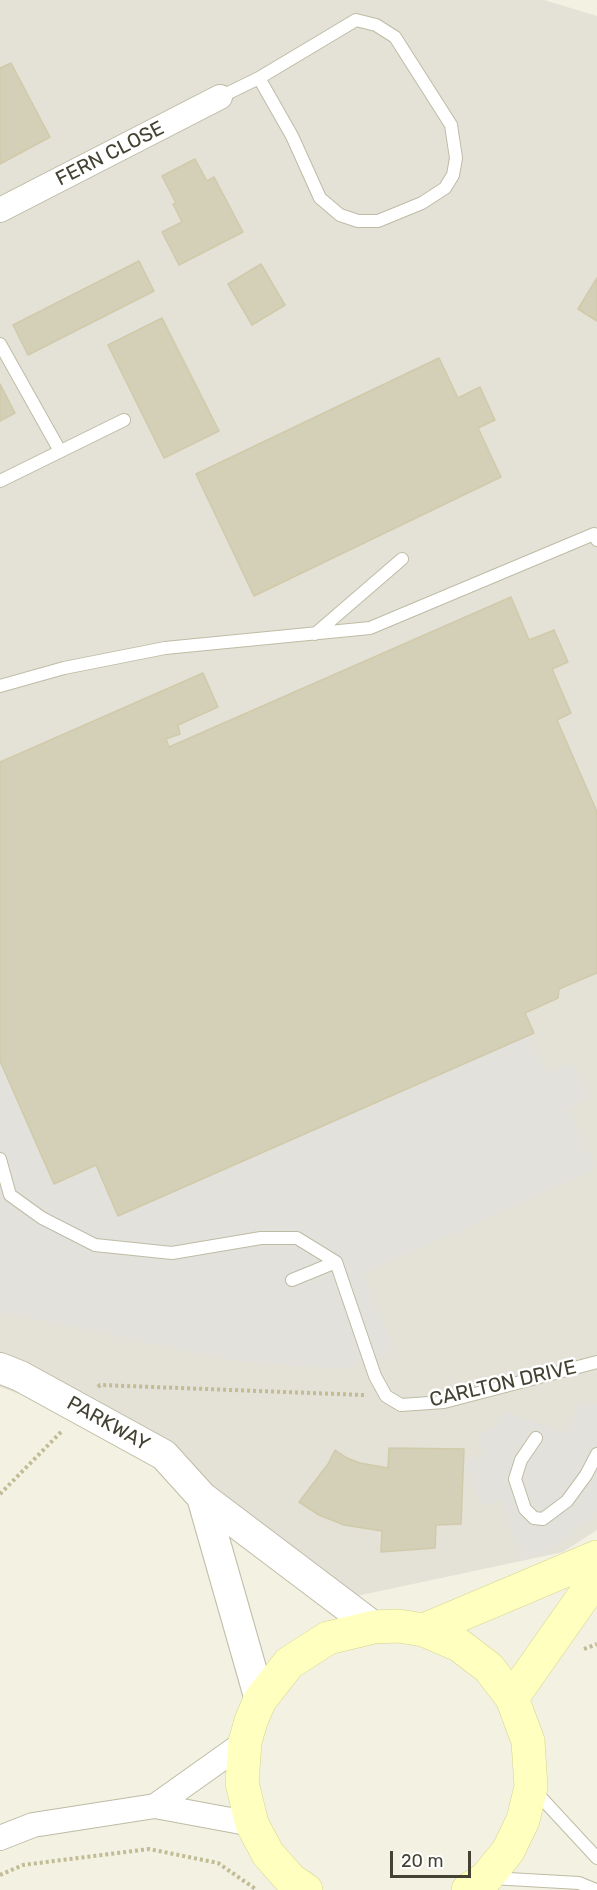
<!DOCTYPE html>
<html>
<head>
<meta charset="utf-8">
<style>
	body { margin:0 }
	#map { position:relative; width:597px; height:1890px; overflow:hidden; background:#f2f1e2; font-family:Rubik,sans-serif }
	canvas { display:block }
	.scale { position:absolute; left:390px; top:1851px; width:81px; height:27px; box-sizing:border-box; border:3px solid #444232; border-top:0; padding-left:8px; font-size:18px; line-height:21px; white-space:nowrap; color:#444232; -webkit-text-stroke:4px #fff; paint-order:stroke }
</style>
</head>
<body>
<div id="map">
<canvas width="597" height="1890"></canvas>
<div class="scale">20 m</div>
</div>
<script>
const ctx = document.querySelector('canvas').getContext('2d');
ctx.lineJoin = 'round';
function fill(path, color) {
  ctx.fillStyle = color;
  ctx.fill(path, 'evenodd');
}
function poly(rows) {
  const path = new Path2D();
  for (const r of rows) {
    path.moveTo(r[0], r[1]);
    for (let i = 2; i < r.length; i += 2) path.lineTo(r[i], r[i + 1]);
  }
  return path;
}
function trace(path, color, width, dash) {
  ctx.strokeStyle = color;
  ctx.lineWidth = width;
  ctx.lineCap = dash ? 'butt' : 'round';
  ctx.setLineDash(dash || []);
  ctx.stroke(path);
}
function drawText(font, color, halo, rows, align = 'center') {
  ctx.font = font + ' Rubik,sans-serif';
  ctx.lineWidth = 5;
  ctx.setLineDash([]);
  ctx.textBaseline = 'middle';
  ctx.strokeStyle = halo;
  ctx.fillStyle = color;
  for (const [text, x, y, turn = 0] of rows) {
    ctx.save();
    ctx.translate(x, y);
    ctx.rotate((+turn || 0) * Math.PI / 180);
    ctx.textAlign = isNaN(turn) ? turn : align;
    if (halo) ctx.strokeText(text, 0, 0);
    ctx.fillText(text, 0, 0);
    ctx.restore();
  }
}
const industrial = poly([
	[0,0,544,0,597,16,597,1530,563,1552,352,1597,79,1416,0,1387]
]);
const parking = poly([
	[529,1035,547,1072,572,1062,590,1098,568,1109,596,1169,362,1274,396,1351,340,1369,236,1361,0,1312,0,1062,54,1183,96,1165,119,1216],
	[578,1402,597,1404,597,1512,557,1547,522,1561,501,1499,481,1506,464,1461,484,1455,477,1435,495,1427,506,1412,565,1433]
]);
const building = poly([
	[11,63,50,137,0,164,0,68,11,63],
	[195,159,207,181,214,177,243,232,179,265,162,232,182,222,173,204,176,203,162,176,195,159],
	[139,261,154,291,28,355,13,325,139,261],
	[261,264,285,305,252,325,228,284,261,264],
	[597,278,597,321,578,309,597,278],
	[162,318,219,431,164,458,108,345,162,318],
	[439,358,458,398,480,387,495,420,478,428,501,477,254,596,196,474,439,358],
	[0,384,15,413,0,421,0,384],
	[511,597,529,640,554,630,568,662,552,669,571,713,557,720,597,812,597,973,559,989,558,998,525,1013,534,1033,118,1216,96,1165,54,1184,0,1061,0,762,203,673,218,707,178,725,180,734,166,739,169,747,511,597],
	[389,1448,464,1449,461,1524,436,1525,435,1548,381,1552,382,1531,344,1525,319,1515,299,1502,328,1464,335,1450,347,1458,360,1463,388,1468,389,1448]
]);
const path = poly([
	[98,1387,100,1385,364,1395],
	[0,1494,63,1430],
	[584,1649,597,1644],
	[0,1875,23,1865,149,1849,218,1863,257,1890]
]);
const service = poly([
	[220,97,259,78,292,136,320,198,340,215,358,221,378,221,422,203,445,188,453,175,456,158,451,125,395,37,376,25,356,20,259,78],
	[0,344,60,451],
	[0,481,124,420],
	[315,634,402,559],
	[0,686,64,668,165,648,370,628,594,534,597,540],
	[0,1159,10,1195,42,1218,95,1245,172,1253,261,1238,297,1238,336,1262],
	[292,1280,336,1262,375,1376,386,1396,401,1405,444,1402,597,1362],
	[536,1438,521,1460,515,1479,525,1509,534,1518,543,1519,567,1501,586,1475,597,1454],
	[534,1790,597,1858],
	[491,1878,579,1883,596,1890]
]);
const minor = poly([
	[0,210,220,97],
	[155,1806,245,1742],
	[0,1838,33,1825,155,1806,252,1824]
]);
const tertiary = poly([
	[0,1368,20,1376,164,1455,202,1497,374,1627],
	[202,1497,260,1700]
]);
const secondary = poly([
	[424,1630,597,1557],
	[512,1698,597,1577],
	[306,1890,291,1880,268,1854,252,1824,242,1783,245,1742,251,1721,260,1700,289,1663,328,1638,374,1627,399,1626,424,1630,459,1645,489,1668,512,1698,528,1741,531,1787,523,1820,508,1851,486,1878,468,1890]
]);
const streetNames = [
	["FERN CLOSE",110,154,-27],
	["CARLTON DRIVE",503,1384,-13],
	["PARKWAY",108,1424,29]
];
fill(industrial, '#e4e1d7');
fill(parking, '#e2e1db');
fill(building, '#d4d0b7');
trace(building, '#d0caaa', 1.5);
trace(service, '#bebca4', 14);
trace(minor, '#bebca4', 26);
trace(tertiary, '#bebca4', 32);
trace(secondary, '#d5d48e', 34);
trace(path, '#c1bc94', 4, [3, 3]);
trace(service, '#fff', 12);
trace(minor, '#fff', 24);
trace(tertiary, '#fff', 30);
trace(secondary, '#ffffbf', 33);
drawText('20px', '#444232', '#fff', streetNames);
</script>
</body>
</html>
